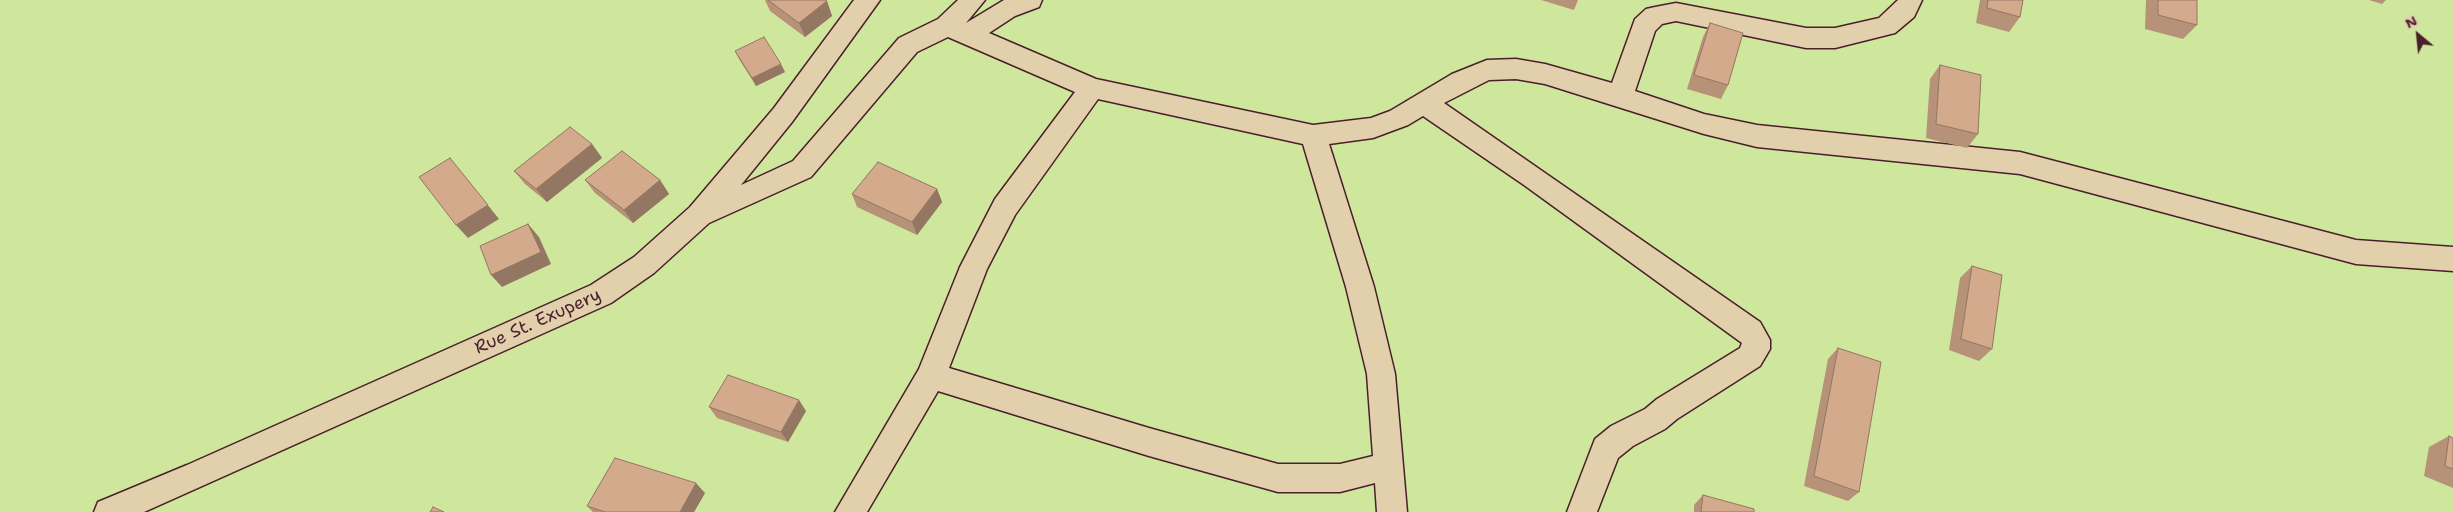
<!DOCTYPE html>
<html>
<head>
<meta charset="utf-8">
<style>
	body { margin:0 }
	#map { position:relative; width:2453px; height:512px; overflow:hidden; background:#e2d0ad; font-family:"Shantell Sans",sans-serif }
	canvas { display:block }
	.north { position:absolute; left:2393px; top:10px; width:50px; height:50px; -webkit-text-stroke:4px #e2d0ad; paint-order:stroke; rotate:332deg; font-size:14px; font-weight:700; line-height:20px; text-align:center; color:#4a1f2b }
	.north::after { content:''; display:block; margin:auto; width:18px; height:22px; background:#4a1f2b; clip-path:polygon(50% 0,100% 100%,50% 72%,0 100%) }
</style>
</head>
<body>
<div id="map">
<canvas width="2453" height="512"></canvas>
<div class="north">N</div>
</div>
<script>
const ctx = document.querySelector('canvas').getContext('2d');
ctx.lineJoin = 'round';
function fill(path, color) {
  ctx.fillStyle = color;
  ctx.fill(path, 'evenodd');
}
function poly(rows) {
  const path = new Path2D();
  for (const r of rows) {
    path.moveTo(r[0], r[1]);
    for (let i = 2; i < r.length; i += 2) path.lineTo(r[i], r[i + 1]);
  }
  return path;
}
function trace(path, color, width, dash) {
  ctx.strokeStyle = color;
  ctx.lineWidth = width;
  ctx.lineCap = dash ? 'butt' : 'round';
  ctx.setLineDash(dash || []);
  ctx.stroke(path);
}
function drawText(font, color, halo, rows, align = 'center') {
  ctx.font = font + ' "Shantell Sans",sans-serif';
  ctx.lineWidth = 4;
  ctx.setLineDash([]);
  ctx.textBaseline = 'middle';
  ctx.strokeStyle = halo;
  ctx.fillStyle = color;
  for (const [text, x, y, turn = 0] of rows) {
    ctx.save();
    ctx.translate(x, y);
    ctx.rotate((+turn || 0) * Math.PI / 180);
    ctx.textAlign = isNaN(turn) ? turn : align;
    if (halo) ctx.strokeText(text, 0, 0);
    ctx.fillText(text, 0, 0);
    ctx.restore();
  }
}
const green = poly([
	[0,0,2453,0,2453,512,0,512]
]);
const minor = poly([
	[854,0,880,0,792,122,741,185,793,161,899,38,938,19,958,0,985,0,966,23,1004,0,1042,0,1039,7,1015,16,989,33,1096,79,1313,125,1371,118,1390,111,1452,74,1487,60,1516,59,1545,64,1612,83,1635,19,1646,9,1655,7,1676,3,1806,28,1835,28,1879,18,1898,0,1922,0,1914,17,1895,33,1835,48,1806,48,1676,21,1662,24,1655,31,1635,91,1704,114,1757,125,2020,152,2356,240,2453,247,2453,271,2356,264,2020,174,1757,147,1704,134,1545,84,1516,79,1489,80,1444,103,1760,322,1770,340,1770,349,1760,366,1677,419,1665,429,1633,446,1618,458,1597,512,1567,512,1595,439,1611,426,1645,409,1657,399,1740,348,1742,343,1524,185,1423,116,1408,125,1373,138,1329,144,1374,287,1395,374,1407,512,1377,512,1375,483,1340,492,1278,492,1149,456,938,391,867,512,835,512,919,369,960,267,995,199,1075,92,948,37,917,52,811,177,709,223,654,273,611,303,144,512,94,512,98,502,187,465,591,285,634,257,690,207,774,108,854,0],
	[1098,99,1303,144,1346,287,1367,374,1373,456,1340,464,1278,464,1149,428,949,368,987,269,1015,215,1098,99]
]);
const wall = poly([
	[765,0,825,0,827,1,832,16,805,37,770,11],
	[1541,0,1578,0,1574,10],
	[1980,0,2023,0,2020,17,2009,32,1976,23],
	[2146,0,2197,0,2197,25,2183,39,2145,29],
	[2369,0,2386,0,2382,4],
	[1710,23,1728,85,1721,99,1687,89,1703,37],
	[735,51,785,72,756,86,739,59],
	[1940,65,1978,134,1967,148,1926,138,1930,79],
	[592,144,602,158,547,202,525,184,514,171],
	[585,180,660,180,669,194,633,223,595,193],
	[937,189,942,202,917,235,857,207,852,194],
	[1972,266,1992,349,1979,361,1949,350,1960,278],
	[1838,348,1859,492,1848,501,1804,486,1828,359],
	[709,407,806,411,788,442,717,418],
	[2449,436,2453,438,2453,488,2424,476,2429,447],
	[705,493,694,512,593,512,587,506],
	[1703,495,1754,512,1694,512,1694,505]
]);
const shadedWall = poly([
	[827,1,832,16,805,37,799,23],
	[781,64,785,72,756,86,752,78],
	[592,144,602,158,547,202,536,189],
	[450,158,499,219,468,238,456,225],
	[660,180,669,194,633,223,624,210],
	[937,189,942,202,917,235,912,222],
	[528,224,539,237,551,264,502,287,491,275],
	[799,400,806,411,788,442,781,432],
	[696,483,705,493,694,512,680,512]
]);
const building = poly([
	[768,0,825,0,827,1,799,23,768,0],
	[1988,0,2023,0,2020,17,1987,8,1988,0],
	[2158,0,2197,0,2197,25,2158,15,2158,0],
	[1710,23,1743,33,1728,85,1694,75,1710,23],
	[764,37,781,64,752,78,735,51,764,37],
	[1940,65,1981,75,1978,134,1936,124,1940,65],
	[570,127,592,144,536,189,514,171,570,127],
	[622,151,660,180,624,210,585,180,622,151],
	[450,158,488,205,456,225,419,177,450,158],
	[878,162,937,189,912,222,852,194,878,162],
	[528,224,541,252,491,275,480,246,528,224],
	[1972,266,2002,275,1992,349,1961,339,1972,266],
	[1838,348,1881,362,1859,492,1814,476,1838,348],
	[728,375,799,400,781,432,709,407,728,375],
	[2449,436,2453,438,2453,469,2445,466,2449,436],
	[615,458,696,483,680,512,605,512,587,506,615,458],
	[1703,495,1754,509,1754,512,1701,512,1703,495],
	[433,507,444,512,430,512,433,507]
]);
const streetNames = [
	["Rue St. Exupery",538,322,-24]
];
fill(green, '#cee79d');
trace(minor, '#4a1f2b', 3);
fill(minor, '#e2d0ad');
fill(wall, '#b59278');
fill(shadedWall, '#947762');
fill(building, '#d3aa8c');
trace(building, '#947762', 1);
drawText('18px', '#4a1f2b', '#e2d0ad', streetNames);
</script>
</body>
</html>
